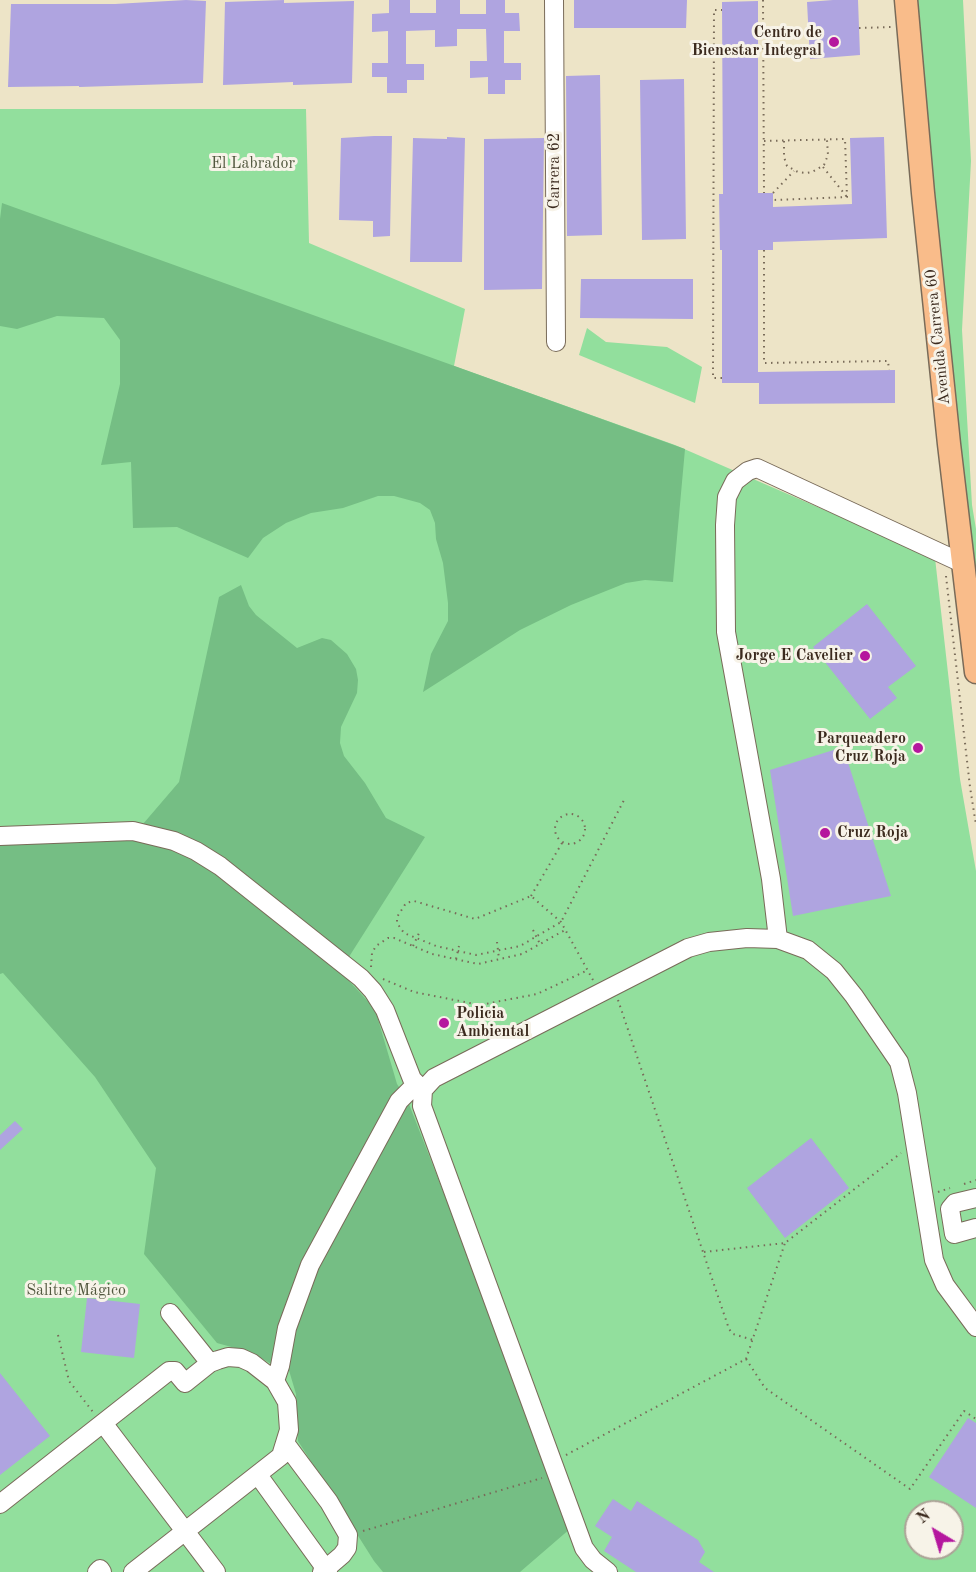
<!DOCTYPE html>
<html>
<head>
<meta charset="utf-8">
<style>
	body { margin:0 }
	#map { position:relative; width:976px; height:1572px; overflow:hidden; background:#ede4c7; font-family:"Old Standard TT",serif }
	canvas { display:block }
	.north { position:absolute; left:904px; top:1500px; width:60px; height:60px; box-sizing:border-box; background:#f7f3e8; border:2px solid #aca397; border-radius:50%; rotate:322deg; font-size:16px; font-weight:700; line-height:24px; text-align:center; color:#3b2a1e }
	.north::after { content:''; display:block; margin:auto; width:21px; height:27px; background:#b5179e; clip-path:polygon(50% 0,100% 100%,50% 72%,0 100%) }
</style>
</head>
<body>
<div id="map">
<canvas width="976" height="1572"></canvas>
<div class="north">N</div>
</div>
<script>
const ctx = document.querySelector('canvas').getContext('2d');
ctx.lineJoin = 'round';
function fill(path, color) {
  ctx.fillStyle = color;
  ctx.fill(path, 'evenodd');
}
function poly(rows) {
  const path = new Path2D();
  for (const r of rows) {
    if (r.length === 3) {
      path.moveTo(r[0] + r[2], r[1]);
      path.arc(r[0], r[1], r[2], 0, 2 * Math.PI);
      continue;
    }
    path.moveTo(r[0], r[1]);
    for (let i = 2; i < r.length; i += 2) path.lineTo(r[i], r[i + 1]);
  }
  return path;
}
function trace(path, color, width, dash) {
  ctx.strokeStyle = color;
  ctx.lineWidth = width;
  ctx.lineCap = dash ? 'butt' : 'round';
  ctx.setLineDash(dash || []);
  ctx.stroke(path);
}
function drawText(font, color, halo, rows, align = 'center') {
  ctx.font = font + ' "Old Standard TT",serif';
  ctx.lineWidth = 6;
  ctx.setLineDash([]);
  ctx.textBaseline = 'middle';
  ctx.strokeStyle = halo;
  ctx.fillStyle = color;
  for (const [text, x, y, turn = 0] of rows) {
    ctx.save();
    ctx.translate(x, y);
    ctx.rotate((+turn || 0) * Math.PI / 180);
    ctx.textAlign = isNaN(turn) ? turn : align;
    if (halo) ctx.strokeText(text, 0, 0);
    ctx.fillText(text, 0, 0);
    ctx.restore();
  }
}
const green = poly([
	[918,0,963,0,971,161,962,330,972,505,976,529,976,590,944,310],
	[0,109,306,109,309,243,465,309,454,366,675,445,935,558,960,779,976,871,976,1572,0,1572],
	[916,1512,952,1512,952,1548,916,1548],
	[587,328,606,342,667,347,702,367,695,403,579,355]
]);
const forest = poly([
	[2,203,685,449,673,582,645,580,626,583,571,605,520,630,423,692,431,654,448,621,448,603,443,563,436,539,435,523,430,510,420,503,394,496,378,496,343,508,311,513,286,523,263,538,248,558,177,527,133,528,131,462,101,465,120,384,120,340,104,318,57,316,17,329,0,326,0,219],
	[241,585,249,606,256,615,297,648,322,638,331,640,347,654,356,669,358,680,357,693,341,727,340,743,344,756,365,783,386,818,425,837,340,971,375,1009,397,1084,407,1099,544,1450,571,1528,520,1572,383,1572,374,1561,298,1441,296,1394,288,1367,273,1365,253,1353,217,1343,144,1254,156,1168,95,1077,3,973,0,974,0,844,131,838,179,782,219,597]
]);
const building = poly([
	[186,0,206,1,203,83,79,87,79,86,8,87,11,4,115,4],
	[284,0,284,3,354,1,352,83,293,85,293,82,223,85,225,2],
	[389,0,410,0,410,13,436,13,436,0,460,0,460,14,486,14,486,0,505,0,505,13,519,13,520,31,504,31,504,63,521,63,521,80,505,80,505,94,488,94,488,77,470,78,470,61,487,61,486,29,457,29,457,46,435,47,435,30,406,31,406,64,424,64,424,80,407,80,407,93,387,93,387,77,372,77,372,63,388,63,388,31,372,32,372,14,389,13],
	[574,0,687,0,686,28,574,28],
	[833,0,858,0,860,55,810,59,807,2],
	[758,1,758,193,773,193,773,207,852,204,850,138,884,137,887,238,773,242,773,250,758,250,758,372,895,370,895,403,759,404,759,383,722,383,722,250,720,250,719,194,723,194,722,2],
	[600,75,602,235,567,236,566,76],
	[684,79,686,239,642,240,640,80],
	[374,136,392,136,390,236,373,237,373,221,339,220,341,138],
	[447,137,465,138,462,262,410,262,413,138,447,139],
	[544,138,542,289,484,290,484,139],
	[581,279,693,279,693,319,580,318],
	[867,604,916,666,888,687,897,698,870,719,813,647],
	[843,747,891,896,793,916,770,770],
	[15,1121,23,1129,0,1150,0,1135],
	[811,1138,849,1188,785,1238,747,1188],
	[87,1298,140,1304,134,1358,81,1352],
	[0,1373,50,1436,0,1475],
	[968,1418,976,1423,976,1508,929,1477],
	[613,1499,631,1511,637,1501,698,1540,705,1552,699,1562,714,1572,636,1572,604,1551,612,1537,595,1526]
]);
const path = poly([
	[763,0,764,193],
	[859,28,892,27],
	[764,141,845,139,847,197,773,200],
	[784,141,784,157,787,166,798,172,806,173,812,172,824,165,828,155,827,140],
	[823,167,847,197],
	[773,193,794,171],
	[764,250,764,363,888,361,889,370],
	[722,378,713,378,714,10,722,10],
	[946,576,970,787,976,825],
	[570,829,15],
	[531,896,562,843],
	[533,930,540,944],
	[497,942,499,959],
	[413,946,420,931],
	[456,959,459,946],
	[371,967,372,953,376,946,388,938,394,938,432,954,478,964,522,954,565,930],
	[383,979,414,992,480,1005,537,994,588,970],
	[593,980,561,922,531,896,475,919,414,901,406,903,397,917,397,923,404,933,436,946,476,955,520,946,561,922,624,800],
	[618,1000,729,1329,733,1334,753,1340],
	[964,1184,976,1180],
	[938,1192,950,1188],
	[704,1252,785,1243,901,1153],
	[58,1335,69,1381,93,1412],
	[746,1359,765,1388,910,1489,964,1411,976,1419],
	[566,1455,746,1359,785,1243],
	[363,1531,542,1478]
]);
const minor = poly([
	[554,0,556,342],
	[0,836,133,831,174,841,196,851,220,866,361,978,373,991,385,1010,412,1079,423,1090],
	[778,939,771,879,726,632,725,525,727,497,735,481,748,471,757,468,962,563],
	[976,1198,955,1203,950,1209,954,1234,976,1228],
	[170,1313,210,1363],
	[275,1381,280,1366,287,1328,310,1265,399,1101,416,1084],
	[103,1423,216,1572],
	[285,1443,329,1502,348,1535,347,1548,342,1555,322,1572],
	[258,1475,328,1572],
	[0,1504,169,1371,175,1371,185,1383,210,1363,218,1360,228,1357,241,1358,252,1363,275,1381,287,1402,289,1430,281,1456,133,1572],
	[97,1572,100,1569,102,1572],
	[608,1572,593,1560,584,1548,422,1106,423,1090,434,1078,688,948,709,942,747,938,778,939,808,950,834,971,854,996,899,1062,907,1093,934,1260,945,1285,976,1327]
]);
const major = poly([
	[906,0,923,193,949,444,976,672]
]);
const markers = [
	[834,42,6,"#b5179e"],
	[865,656,6,"#b5179e"],
	[918,748,6,"#b5179e"],
	[825,833,6,"#b5179e"],
	[444,1023,6,"#b5179e"]
];
const poiNames = [
	["Centro de",822,33],
	["Bienestar Integral",822,51],
	["Jorge E Cavelier",853,656],
	["Parqueadero",906,739],
	["Cruz Roja",906,757],
	["Cruz Roja",837,833,"left"],
	["Policia",456,1014,"left"],
	["Ambiental",456,1032,"left"]
];
const parkNames = [
	["El Labrador",253,164],
	["Salitre Mágico",76,1291]
];
const streetNames = [
	["Carrera 62",555,171,-90],
	["Avenida Carrera 60",938,337,-96]
];
fill(green, '#92df9d');
fill(forest, '#75be84');
fill(building, '#afa4e0');
trace(minor, '#796b59', 20);
trace(major, '#796b59', 25);
trace(path, '#796b59', 2, [1.5, 4.5]);
trace(minor, '#fff', 18);
trace(major, '#f9bc8a', 22);
for (const [x, y, r, color] of markers) {
  const dot = new Path2D();
  dot.arc(x, y, r, 0, 2 * Math.PI);
  ctx.fillStyle = color;
  ctx.fill(dot);
  trace(dot, '#f7f3e8', 2);
}
drawText('bold 16px', '#3b2a1e', '#f7f3e8', poiNames, 'right');
drawText('16px', '#51573e', '#f7f3e8', parkNames);
drawText('16px', '#3b2a1e', '#f7f3e8', streetNames);
</script>
</body>
</html>
